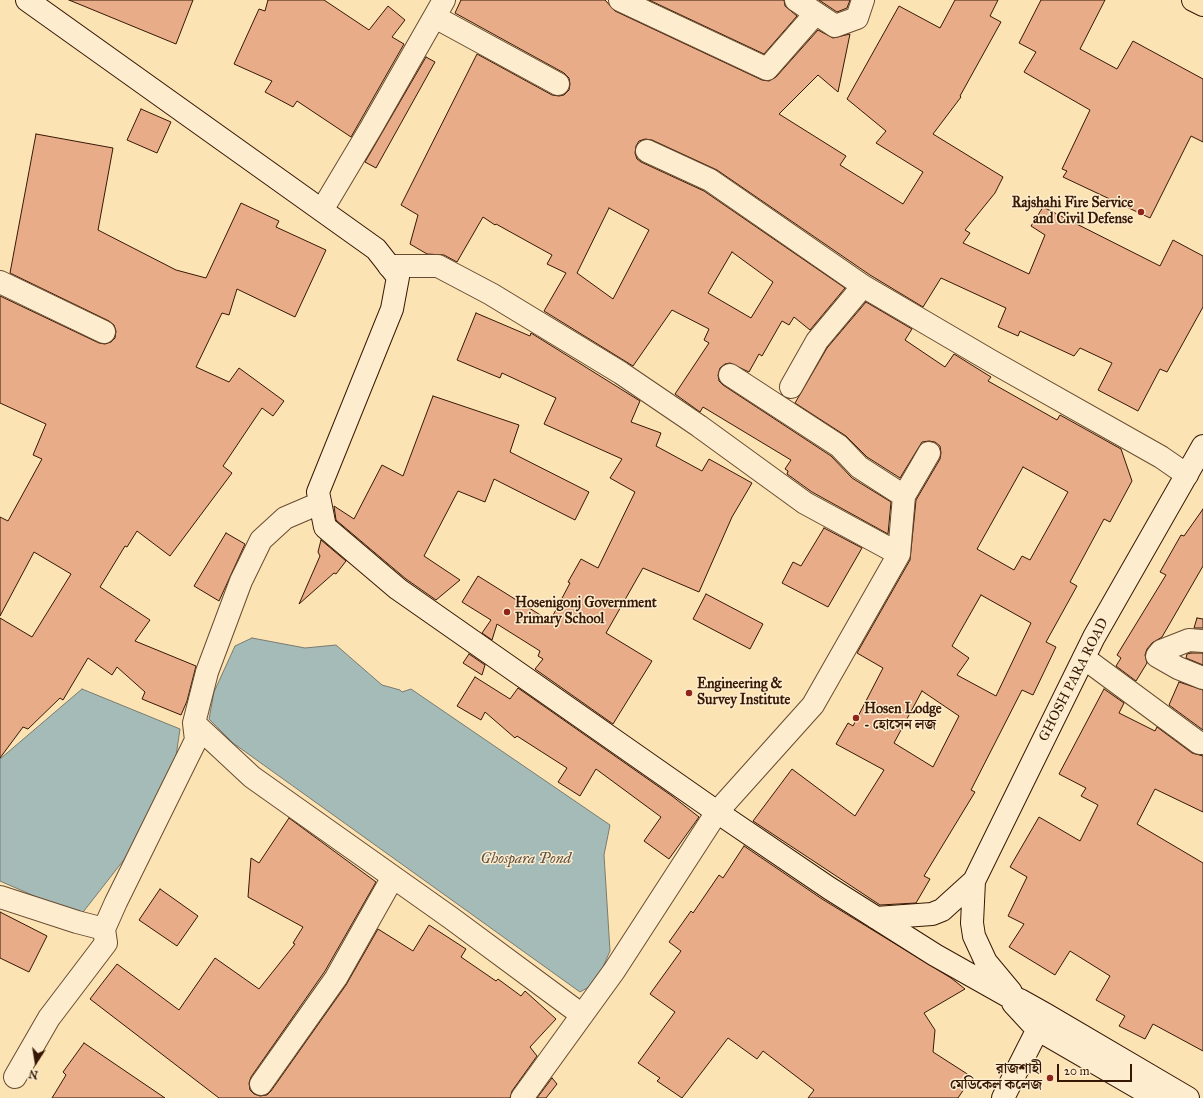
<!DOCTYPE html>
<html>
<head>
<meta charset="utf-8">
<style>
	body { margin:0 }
	#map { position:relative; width:1203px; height:1098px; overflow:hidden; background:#fce3b3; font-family:"IM FELL Great Primer",serif }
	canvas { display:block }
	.north { position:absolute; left:16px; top:1042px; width:40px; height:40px; -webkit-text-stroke:3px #fdedce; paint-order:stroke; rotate:192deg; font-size:11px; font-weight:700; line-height:16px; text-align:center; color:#371805 }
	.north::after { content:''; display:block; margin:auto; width:14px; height:18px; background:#371805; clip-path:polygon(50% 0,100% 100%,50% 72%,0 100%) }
	.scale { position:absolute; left:1057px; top:1064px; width:75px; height:18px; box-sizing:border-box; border:2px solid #371805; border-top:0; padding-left:5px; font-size:12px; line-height:14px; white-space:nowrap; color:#371805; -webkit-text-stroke:3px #fdedce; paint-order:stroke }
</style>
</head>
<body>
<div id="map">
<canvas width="1203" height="1098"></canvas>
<div class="north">N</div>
<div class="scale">20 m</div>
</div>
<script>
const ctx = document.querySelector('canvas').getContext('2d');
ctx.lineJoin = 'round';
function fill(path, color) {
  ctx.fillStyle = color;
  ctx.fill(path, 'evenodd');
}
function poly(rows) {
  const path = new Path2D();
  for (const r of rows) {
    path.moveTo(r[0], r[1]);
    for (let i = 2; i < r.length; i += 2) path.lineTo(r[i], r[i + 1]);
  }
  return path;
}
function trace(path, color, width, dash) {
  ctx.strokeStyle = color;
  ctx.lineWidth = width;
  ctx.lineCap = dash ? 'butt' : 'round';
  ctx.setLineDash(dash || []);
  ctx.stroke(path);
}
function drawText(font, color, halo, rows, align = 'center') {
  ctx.font = font + ' "IM FELL Great Primer","Noto Serif Bengali",serif';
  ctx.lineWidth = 3;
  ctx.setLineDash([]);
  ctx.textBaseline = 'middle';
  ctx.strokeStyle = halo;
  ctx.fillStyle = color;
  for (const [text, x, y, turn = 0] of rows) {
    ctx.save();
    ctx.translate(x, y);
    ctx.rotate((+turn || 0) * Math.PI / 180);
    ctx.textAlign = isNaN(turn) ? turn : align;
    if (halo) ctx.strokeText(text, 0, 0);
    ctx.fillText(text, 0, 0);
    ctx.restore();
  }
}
const water = poly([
	[252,638,305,648,336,645,382,685,400,690,402,692,411,689,610,825,604,855,610,951,596,983,580,992,233,743,209,719,214,692,235,646,252,638],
	[82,689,180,729,173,777,130,852,80,916,0,881,0,759,82,689]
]);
const building = poly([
	[69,0,193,0,176,44,69,0],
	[268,0,324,0,369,30,388,6,405,20,392,37,404,44,351,137,297,101,293,107,265,92,272,81,234,64,259,9,265,11,268,0],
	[461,0,605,0,615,11,762,80,769,81,776,77,818,30,833,38,850,34,838,92,818,75,779,114,846,156,840,165,903,204,923,172,876,143,886,131,847,99,899,6,940,28,955,0,998,0,990,16,1001,22,960,96,961,97,933,134,1003,177,995,193,965,230,970,233,963,243,1029,274,1045,235,1031,226,1043,207,1160,266,1173,240,1203,256,1203,307,1167,372,1160,369,1138,411,1098,390,1112,363,1080,348,1074,356,1020,331,1018,336,998,327,1006,308,941,278,923,307,870,275,717,170,652,140,645,139,639,141,636,146,635,153,637,159,641,162,704,191,845,288,810,330,794,317,789,325,782,321,762,356,759,354,749,372,730,363,725,364,720,368,718,375,719,381,723,385,831,456,852,478,891,502,888,534,812,492,787,474,788,471,785,469,791,460,703,407,700,412,675,394,709,343,704,340,709,329,672,310,633,366,544,311,566,273,547,264,552,255,496,224,495,225,483,217,457,262,444,255,427,254,410,244,418,215,401,205,477,54,552,95,559,96,564,95,569,90,570,84,569,78,564,73,455,13,461,0],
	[609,208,649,230,613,299,577,273,609,208],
	[732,252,773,282,751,318,708,293,732,252],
	[649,0,784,0,785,6,797,16,764,54,649,0],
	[819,0,850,0,847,8,837,12,819,0],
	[1041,0,1105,0,1080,49,1117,69,1133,41,1203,79,1203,142,1191,136,1150,218,1063,177,1067,171,1062,169,1090,110,1024,72,1036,52,1019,43,1041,0],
	[426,57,435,62,376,168,365,162,426,57],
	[141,109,171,122,157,153,127,140,141,109],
	[36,134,113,148,98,230,176,270,206,278,241,203,279,221,276,227,326,250,295,317,237,289,229,315,222,313,196,367,229,382,239,368,284,401,273,416,262,408,223,466,232,473,170,556,137,531,127,547,125,546,100,587,150,620,135,641,196,666,187,701,181,715,142,699,145,692,117,667,112,675,88,658,63,700,60,698,28,729,23,727,0,758,0,618,32,637,71,574,34,552,0,616,0,517,8,521,42,459,33,455,46,424,0,403,0,296,99,343,105,344,111,342,115,338,116,331,114,325,109,321,10,273,36,134],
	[866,302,912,329,905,340,945,367,954,354,991,377,988,381,1057,420,1060,415,1121,449,1132,481,1110,522,1104,519,1070,582,1077,586,1046,642,1056,647,1033,695,1022,690,971,790,975,792,924,876,930,879,916,903,880,905,753,821,792,769,855,816,884,770,836,744,848,723,853,726,883,668,857,653,910,560,916,500,940,459,941,453,940,446,935,442,929,441,922,442,900,478,867,457,846,436,795,403,827,348,866,302],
	[1023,467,1068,492,1030,560,1022,556,1014,570,977,549,1023,467],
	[981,595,1031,623,996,696,957,675,969,658,952,646,981,595],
	[922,691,959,716,933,767,894,743,922,691],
	[476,313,530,336,531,333,640,401,631,422,661,433,656,446,702,471,709,459,752,483,732,517,699,592,643,568,606,633,652,661,613,724,535,669,543,659,538,656,540,651,497,624,492,640,482,633,491,620,462,602,478,576,550,621,570,583,568,582,581,559,598,568,635,492,610,478,622,459,544,424,556,398,502,373,500,378,457,360,476,313],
	[433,396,519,425,510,452,589,492,575,520,494,479,485,502,458,491,424,556,460,580,436,600,406,579,336,520,334,506,354,519,382,465,403,476,433,396],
	[1203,509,1203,566,1162,637,1152,643,1147,649,1145,655,1147,663,1136,681,1116,666,1121,658,1117,655,1166,575,1160,572,1181,535,1184,536,1203,509],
	[824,528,862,548,828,607,782,583,793,562,801,566,824,528],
	[226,533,245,544,219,601,194,586,226,533],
	[321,540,346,561,336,574,334,573,299,604,320,556,318,552,321,540],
	[706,594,763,624,750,649,693,619,706,594],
	[1197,618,1203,619,1203,628,1194,628,1197,618],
	[1191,653,1203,653,1203,665,1186,658,1187,654,1191,653],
	[469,654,485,665,482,675,463,663,469,654],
	[475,677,510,699,518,688,672,796,699,817,669,859,644,841,661,817,596,769,580,796,558,782,567,768,517,736,515,738,485,712,481,720,457,706,475,677],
	[1179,682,1203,690,1203,730,1169,705,1179,682],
	[1104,689,1124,703,1119,713,1155,731,1157,727,1192,753,1203,756,1203,812,1155,789,1137,824,1203,863,1203,1051,1153,1024,1145,1039,1119,1026,1125,1016,1096,1000,1110,976,1070,951,1055,975,1009,947,1024,924,1008,916,1027,877,1010,867,1039,817,1080,841,1098,805,1081,796,1086,788,1059,774,1104,689],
	[289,818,376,882,325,971,251,1077,249,1083,250,1090,254,1094,260,1096,267,1095,271,1091,346,985,378,929,413,951,429,925,466,949,461,957,496,981,498,979,521,996,525,991,556,1019,530,1047,537,1056,512,1091,510,1098,219,1098,90,999,117,964,179,1010,215,958,259,989,295,944,293,943,303,927,248,897,251,858,259,863,289,818],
	[744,846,822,899,951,978,965,989,924,1013,935,1030,933,1052,972,1077,958,1098,808,1098,814,1090,763,1051,757,1059,728,1038,682,1098,657,1081,660,1078,638,1063,675,1012,650,994,681,951,669,942,691,911,693,913,719,875,723,878,744,846],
	[160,889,198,916,177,946,139,920,160,889],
	[0,912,47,936,29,972,0,958,0,912],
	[84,1043,165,1098,52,1098,66,1075,63,1072,84,1043],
	[552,1078,557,1084,546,1098,537,1098,552,1078]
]);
const minor = poly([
	[620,0,767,69,816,13],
	[796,0,835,26,857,18,863,0],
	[435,17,558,84],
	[647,151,710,180,863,286,991,361,1161,457,1187,475],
	[322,210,371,128,444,0],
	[389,266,438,266,491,294,621,373,699,426,805,503,899,554],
	[0,282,104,332],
	[730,375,839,446,859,467,904,496],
	[791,387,817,341,863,286],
	[1203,641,1189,640,1161,651,1157,656,1178,668,1203,678],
	[1084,658,1199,743,1203,743],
	[194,723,252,777,451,918,582,1015],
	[0,897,77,922,104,929],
	[15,1077,49,1018,106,943,104,929,116,902,196,740,194,723,207,672,241,581,261,540,285,518,320,503],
	[261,1084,336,978,393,877],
	[522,1098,614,971,717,812,813,705,899,554,904,496,929,453]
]);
const secondary = poly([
	[27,0,376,249,398,277,392,309,318,492,325,527,398,589,717,812,829,888,935,955,1006,995,1020,1000,1045,1014,1188,1098],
	[876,918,932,914,942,910,974,881],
	[1011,992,986,962,974,936,972,923,974,881,1094,637,1203,446],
	[1013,1003,1037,1029,1156,1098],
	[1003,1098,1044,1017]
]);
const trunk = poly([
	[1193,0,1203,5]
]);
const markers = [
	[1141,212,4,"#8f2418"],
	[507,612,4,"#8f2418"],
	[689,693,4,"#8f2418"],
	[856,718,4,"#8f2418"],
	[1050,1078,4,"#8f2418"]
];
const poiNames = [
	["Rajshahi Fire Service",1133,204,"right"],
	["and Civil Defense",1133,220,"right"],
	["Hosenigonj Government",515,604],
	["Primary School",515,620],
	["Engineering &",697,685],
	["Survey Institute",697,701],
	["Hosen Lodge",864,710],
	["- হোসেন লজ",864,726],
	["রাজশাহী",1042,1070,"right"],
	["মেডিকেল কলেজ",1042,1086,"right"]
];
const streetNames = [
	["GHOSH PARA ROAD",1074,680,-63]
];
const waterNames = [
	["Ghospara Pond",526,859]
];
fill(water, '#a5bbb8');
trace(water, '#797a70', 1);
fill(building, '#e8ac89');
trace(building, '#371805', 1);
trace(minor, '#684b30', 24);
trace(secondary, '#371805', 24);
trace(trunk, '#371805', 24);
trace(minor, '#fdedce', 22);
trace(secondary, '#fdedce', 22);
trace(trunk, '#fce3b3', 22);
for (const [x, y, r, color] of markers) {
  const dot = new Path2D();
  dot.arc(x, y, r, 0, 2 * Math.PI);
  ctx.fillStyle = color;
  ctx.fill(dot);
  trace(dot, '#fdedce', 1.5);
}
drawText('bold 14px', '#371805', '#fdedce', poiNames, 'left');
drawText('14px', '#371805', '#fdedce', streetNames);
drawText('italic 15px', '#5e5144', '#fdedce', waterNames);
</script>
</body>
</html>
